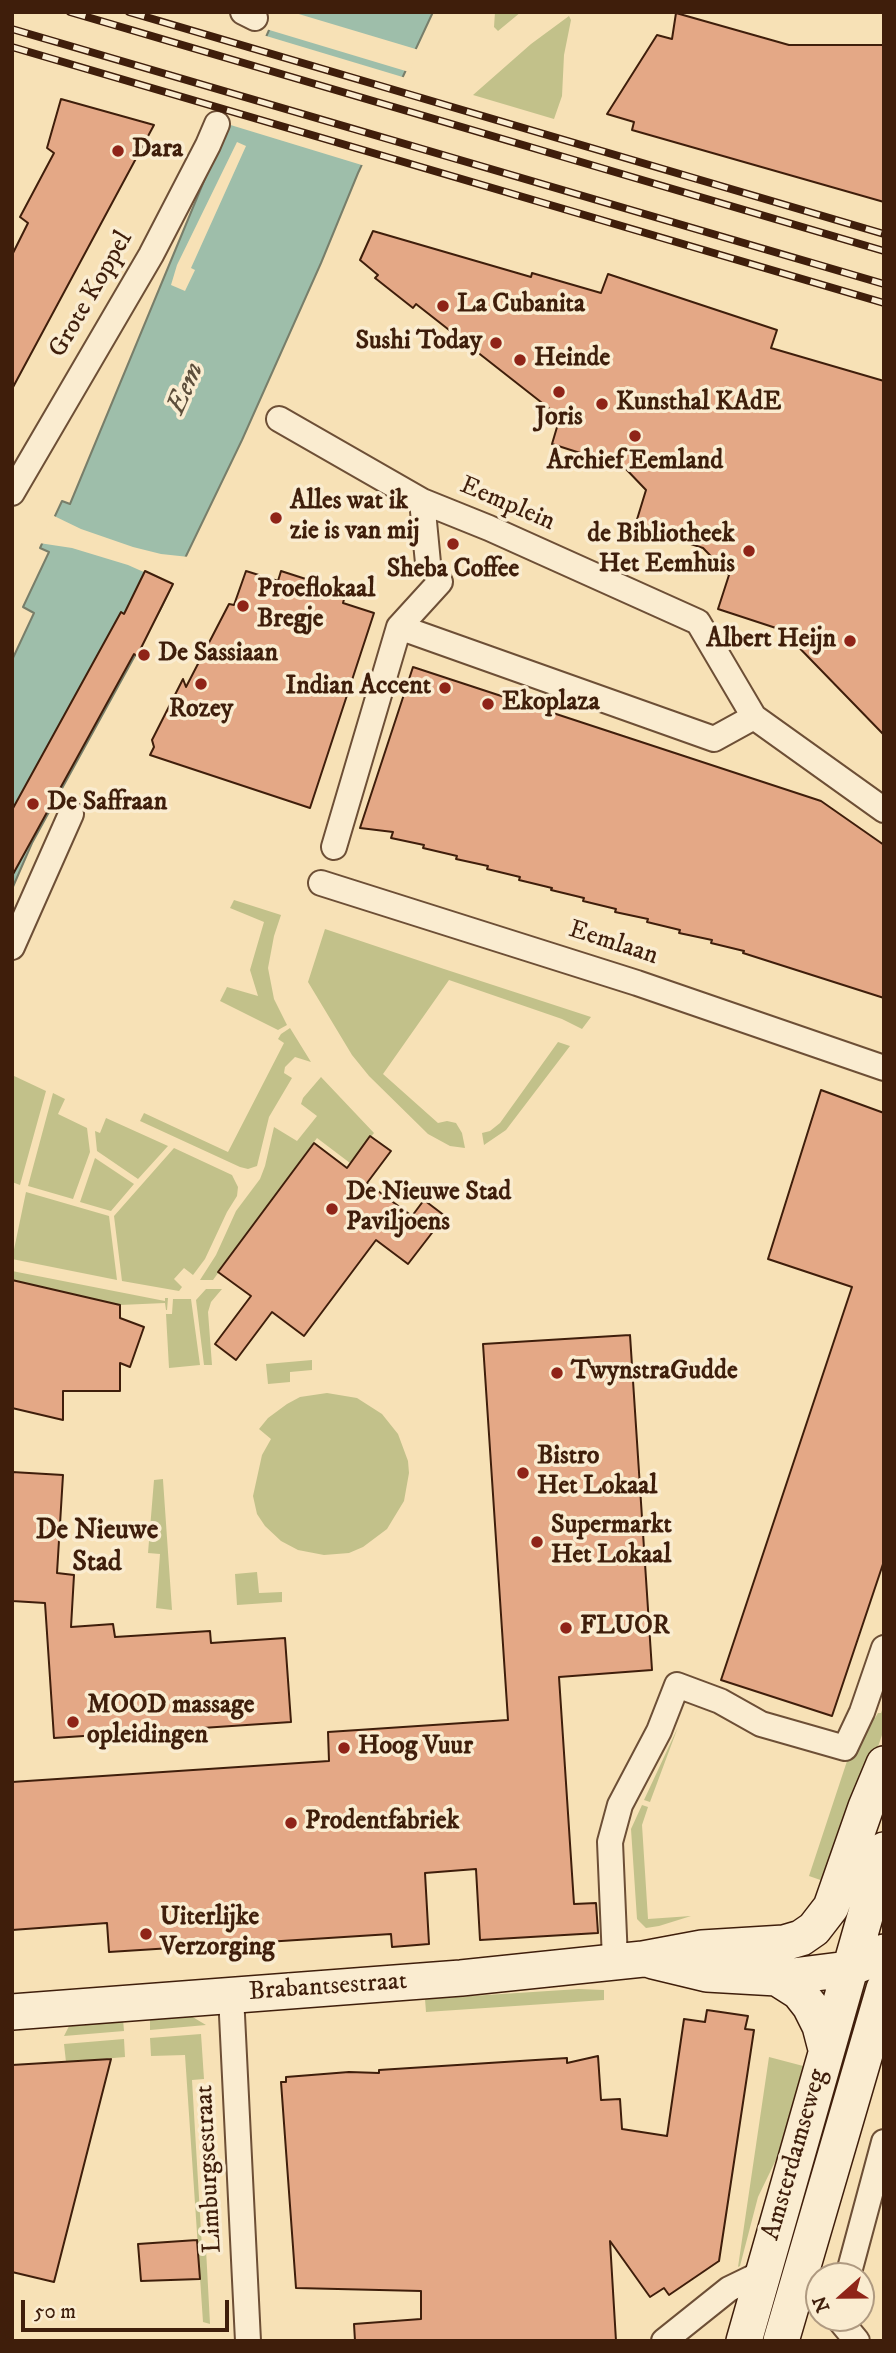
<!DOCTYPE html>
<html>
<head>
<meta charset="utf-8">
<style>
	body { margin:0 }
	#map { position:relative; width:896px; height:2353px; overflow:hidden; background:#f7e1b6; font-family:"IM FELL DW Pica",serif }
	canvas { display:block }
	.frame { position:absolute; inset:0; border:14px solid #3f1e0b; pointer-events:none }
	.north { position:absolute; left:805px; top:2262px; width:70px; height:70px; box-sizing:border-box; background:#faecd0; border:2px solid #af9a81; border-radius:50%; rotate:249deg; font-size:19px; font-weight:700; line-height:28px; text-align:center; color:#3f1e0b }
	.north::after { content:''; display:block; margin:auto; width:24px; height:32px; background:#8f2418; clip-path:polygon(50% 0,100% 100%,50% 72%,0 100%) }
	.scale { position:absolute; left:21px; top:2300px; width:208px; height:32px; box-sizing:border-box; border:4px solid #3f1e0b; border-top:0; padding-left:9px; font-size:21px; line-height:24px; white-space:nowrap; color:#3f1e0b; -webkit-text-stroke:5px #faecd0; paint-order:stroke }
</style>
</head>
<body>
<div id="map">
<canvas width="896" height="2353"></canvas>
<div class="frame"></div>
<div class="north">N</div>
<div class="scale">50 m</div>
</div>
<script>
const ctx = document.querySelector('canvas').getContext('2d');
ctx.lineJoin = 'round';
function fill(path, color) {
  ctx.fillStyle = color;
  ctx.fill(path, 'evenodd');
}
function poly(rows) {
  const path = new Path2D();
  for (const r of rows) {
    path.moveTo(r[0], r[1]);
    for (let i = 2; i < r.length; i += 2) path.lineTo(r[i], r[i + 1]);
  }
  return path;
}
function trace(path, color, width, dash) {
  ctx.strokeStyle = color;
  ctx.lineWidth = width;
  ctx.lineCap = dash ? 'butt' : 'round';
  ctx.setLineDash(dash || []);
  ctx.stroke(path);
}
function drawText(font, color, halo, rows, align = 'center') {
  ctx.font = font + ' "IM FELL DW Pica",serif';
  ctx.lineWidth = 7;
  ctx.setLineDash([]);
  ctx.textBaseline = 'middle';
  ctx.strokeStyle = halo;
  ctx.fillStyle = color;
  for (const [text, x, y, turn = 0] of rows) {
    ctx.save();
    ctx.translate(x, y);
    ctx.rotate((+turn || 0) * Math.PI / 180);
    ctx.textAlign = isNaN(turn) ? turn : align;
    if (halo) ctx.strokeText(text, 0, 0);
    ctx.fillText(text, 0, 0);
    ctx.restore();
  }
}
const green = poly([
	[495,12,521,12,498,31,494,27],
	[569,16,571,20,564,55,562,96,554,119,473,95,531,44],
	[234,900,281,915,274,936,268,968,274,999,287,1025,278,1030,220,1001,227,987,258,996,250,970,264,922,230,908],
	[325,929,444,969,591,1017,582,1029,562,1019,449,980,383,1074,438,1123,447,1121,456,1123,462,1133,465,1148,450,1146,428,1134,369,1076,352,1055,308,982],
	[290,1028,311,1062,295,1057,285,1067,284,1073,292,1078,269,1117,257,1166,248,1169,240,1167,140,1121,144,1113,228,1152,284,1043,278,1039,281,1034],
	[558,1042,570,1046,506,1130,484,1145,482,1133,490,1131,500,1123],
	[12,1075,46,1091,20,1185,12,1182],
	[321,1077,374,1133,350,1163,317,1138,213,1280,200,1280,216,1255,236,1211,260,1179,265,1166,274,1127,297,1141,317,1116,301,1104,303,1098],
	[53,1093,65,1099,58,1114,87,1128,90,1152,73,1199,28,1186],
	[106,1118,168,1146,138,1179,97,1151,95,1131,100,1133],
	[174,1148,232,1175,238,1187,237,1196,227,1212,205,1259,193,1275,184,1268,174,1279,182,1287,179,1291,122,1281,114,1216],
	[95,1158,134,1184,111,1211,80,1202],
	[26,1192,109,1216,117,1280,12,1259],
	[12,1271,165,1301,165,1298,168,1298,167,1310,166,1310,165,1303,120,1305,12,1281],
	[206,1289,222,1289,211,1302,208,1312,212,1365,204,1365,196,1300],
	[173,1299,191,1299,200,1365,169,1368,166,1314,172,1314],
	[312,1360,312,1370,290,1372,290,1382,268,1384,266,1364],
	[327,1393,357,1398,382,1414,398,1434,408,1461,409,1473,404,1501,387,1529,363,1547,349,1553,324,1555,298,1550,281,1541,265,1526,257,1514,253,1496,262,1455,271,1439,259,1429,268,1418,287,1404,300,1397],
	[163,1479,163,1480,172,1610,156,1608,160,1554,148,1553,154,1480],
	[257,1572,259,1593,282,1592,282,1602,237,1605,235,1574],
	[884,1705,884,1729,832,1884,809,1876,849,1755,869,1716,875,1718,878,1713,881,1713],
	[678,1727,650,1802,644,1800],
	[642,1805,648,1807,642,1825,648,1919,691,1916,659,1926,646,1928,637,1919,631,1829],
	[579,1989,604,1990,604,2000,426,2012,425,1999],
	[191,2016,206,2025,150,2030,150,2018],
	[123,2019,124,2031,64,2036,69,2026,74,2023],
	[201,2034,204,2079,192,2080,202,2248,206,2249,210,2324,203,2322,185,2055,151,2056,150,2038],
	[124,2039,125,2057,66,2062,64,2044],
	[769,2057,807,2067,786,2139,758,2197,740,2266,738,2267]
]);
const water = poly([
	[277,12,433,12,358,173,321,263,242,440,160,610,32,843,12,889,12,660,34,613,23,607,49,552,40,548,62,501,70,504,228,123,277,12]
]);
const pier = poly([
	[274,12,292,12,419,50,409,72,266,29],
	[263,35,406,78,365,166,224,123],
	[237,142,246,146,191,268,195,270,185,291,171,285,177,265],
	[52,515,81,529,133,547,161,554,189,557,175,586,128,565,72,548,39,543]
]);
const building = poly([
	[676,13,789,45,884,45,884,202,632,130,634,122,607,114,657,35,672,39,676,13],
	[61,99,154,125,12,389,12,255,28,223,20,217,54,153,47,148,61,99],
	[373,231,531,277,532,273,601,293,608,274,777,330,771,348,884,381,884,735,782,630,718,609,729,575,703,548,635,526,646,490,624,467,552,444,560,417,416,304,413,308,375,278,378,275,360,260,373,231],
	[145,571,173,584,137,656,134,654,12,876,12,810,121,612,124,614,145,571],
	[246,571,278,581,281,571,346,592,343,603,374,613,310,808,150,755,154,747,152,740,183,679,186,687,229,604,234,605,246,571],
	[413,667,821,801,884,845,884,998,743,953,744,951,711,943,712,940,679,933,680,930,647,922,648,919,615,912,616,909,583,901,584,898,551,890,552,888,519,880,520,877,487,869,488,866,456,859,457,856,423,848,424,845,391,838,393,832,360,828,413,667],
	[821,1090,884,1113,884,1561,832,1716,721,1680,852,1287,768,1259,821,1090],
	[370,1136,391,1151,367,1183,412,1216,424,1200,445,1216,408,1264,376,1240,304,1336,272,1312,236,1360,215,1344,251,1296,218,1272,314,1143,347,1168,370,1136],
	[12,1280,120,1305,120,1318,144,1327,130,1367,120,1363,120,1391,63,1391,63,1420,12,1408,12,1280],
	[630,1335,652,1670,559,1677,574,1904,596,1903,598,1933,480,1940,476,1869,425,1873,429,1944,392,1947,391,1934,109,1952,107,1923,12,1930,12,1782,329,1761,328,1732,508,1720,483,1344,630,1335],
	[12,1472,63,1475,57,1573,74,1575,71,1627,113,1624,115,1637,210,1631,211,1643,285,1638,291,1722,54,1738,45,1603,12,1601,12,1472],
	[707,2010,748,2016,745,2029,754,2030,719,2261,669,2295,664,2288,650,2297,610,2241,616,2341,355,2341,354,2324,421,2319,421,2291,296,2288,281,2082,286,2082,286,2077,349,2072,379,2073,379,2070,567,2058,567,2063,598,2056,601,2100,620,2099,622,2129,667,2136,684,2019,705,2022,707,2010],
	[111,2059,54,2282,12,2272,12,2065,111,2059],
	[197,2240,200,2279,141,2281,138,2244,197,2240]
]);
const street = poly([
	[243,12,255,18],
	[279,419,422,501,489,528,698,622,754,717,884,810],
	[12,493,151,255,208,145,217,124],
	[422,501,428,563],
	[399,627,714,739,754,717],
	[334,847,399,627,440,582],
	[321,883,637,983,884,1068],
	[12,947,71,814],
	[615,1960,610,1842,620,1805,659,1731,677,1685,720,1701,761,1724,845,1748,862,1712,884,1648],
	[231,1995,248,2341],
	[848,2276,884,2142],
	[838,2318,857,2341],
	[664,2341,729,2289,762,2273]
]);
const secondary = poly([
	[653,1961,707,1974,777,1978,848,1969,874,1959,884,1952],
	[777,1978,799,1992,810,2006,820,2026,826,2049],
	[12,2012,461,1978,643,1959,702,1948,784,1943,801,1938,814,1929,831,1907,866,1807,884,1764],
	[744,2341,884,1850],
	[781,2341,884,1989]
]);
const rail = poly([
	[70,12,884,251],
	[129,12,884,234],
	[12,29,884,284],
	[12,47,884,303]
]);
const markers = [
	[118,151,7,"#8f2418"],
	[443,306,7,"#8f2418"],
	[496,343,7,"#8f2418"],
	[520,360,7,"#8f2418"],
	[559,392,7,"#8f2418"],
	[602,404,7,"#8f2418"],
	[635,436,7,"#8f2418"],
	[276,518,7,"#8f2418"],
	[453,544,7,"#8f2418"],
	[749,551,7,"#8f2418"],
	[243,606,7,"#8f2418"],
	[850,641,7,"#8f2418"],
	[144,655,7,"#8f2418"],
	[201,684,7,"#8f2418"],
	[445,688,7,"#8f2418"],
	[488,704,7,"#8f2418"],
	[33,804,7,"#8f2418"],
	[332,1209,7,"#8f2418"],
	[557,1373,7,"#8f2418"],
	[523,1473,7,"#8f2418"],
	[537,1542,7,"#8f2418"],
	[566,1628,7,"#8f2418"],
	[73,1722,7,"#8f2418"],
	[344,1748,7,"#8f2418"],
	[291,1823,7,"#8f2418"],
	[146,1934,7,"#8f2418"]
];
const poiNames = [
	["Dara",132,151],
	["La Cubanita",457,306],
	["Sushi Today",482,343,"right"],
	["Heinde",534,360],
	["Kunsthal KAdE",616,404],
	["Joris",559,419,"center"],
	["Archief Eemland",635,463,"center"],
	["Alles wat ik",290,503],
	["zie is van mij",290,533],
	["de Bibliotheek",735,536,"right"],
	["Het Eemhuis",735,566,"right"],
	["Sheba Coffee",453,571,"center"],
	["Proeflokaal",257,591],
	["Bregje",257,621],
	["Albert Heijn",836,641,"right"],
	["De Sassiaan",158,655],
	["Indian Accent",431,688,"right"],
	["Ekoplaza",502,704],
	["Rozey",201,711,"center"],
	["De Saffraan",47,804],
	["De Nieuwe Stad",346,1194],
	["Paviljoens",346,1224],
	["TwynstraGudde",571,1373],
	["Bistro",537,1458],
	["Het Lokaal",537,1488],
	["Supermarkt",551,1527],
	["Het Lokaal",551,1557],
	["FLUOR",580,1628],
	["MOOD massage",87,1707],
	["opleidingen",87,1737],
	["Hoog Vuur",358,1748],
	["Prodentfabriek",305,1823],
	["Uiterlijke",160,1919],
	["Verzorging",160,1949]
];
const streetNames = [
	["Grote Koppel",92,295,-60],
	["Eemplein",507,505,23],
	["Eemlaan",613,944,18],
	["Brabantsestraat",328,1988,-4],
	["Amsterdamseweg",796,2155,-74],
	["Limburgsestraat",210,2169,-93]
];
const waterNames = [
	["Eem",187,389,-66]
];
const neighbourhoodNames = [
	["De Nieuwe",97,1532],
	["Stad",97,1564]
];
fill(green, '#c2c18a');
fill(water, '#9ebeaa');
trace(water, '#787e6a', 2);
fill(pier, '#f7e1b6');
fill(building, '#e4a886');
trace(building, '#3f1e0b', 2);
trace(street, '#6d4f36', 28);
trace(secondary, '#3f1e0b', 38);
trace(street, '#faecd0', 24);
trace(secondary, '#faecd0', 35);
trace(rail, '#3f1e0b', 8);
trace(rail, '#faecd0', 5, [16]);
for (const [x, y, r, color] of markers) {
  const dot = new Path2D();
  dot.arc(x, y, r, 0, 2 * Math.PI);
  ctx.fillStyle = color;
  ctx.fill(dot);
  trace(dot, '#faecd0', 2.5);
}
drawText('bold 26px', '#3f1e0b', '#faecd0', poiNames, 'left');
drawText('26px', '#3f1e0b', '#faecd0', streetNames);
drawText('italic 28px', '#5c4e3b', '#faecd0', waterNames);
drawText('bold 28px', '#3f1e0b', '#faecd0', neighbourhoodNames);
</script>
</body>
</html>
